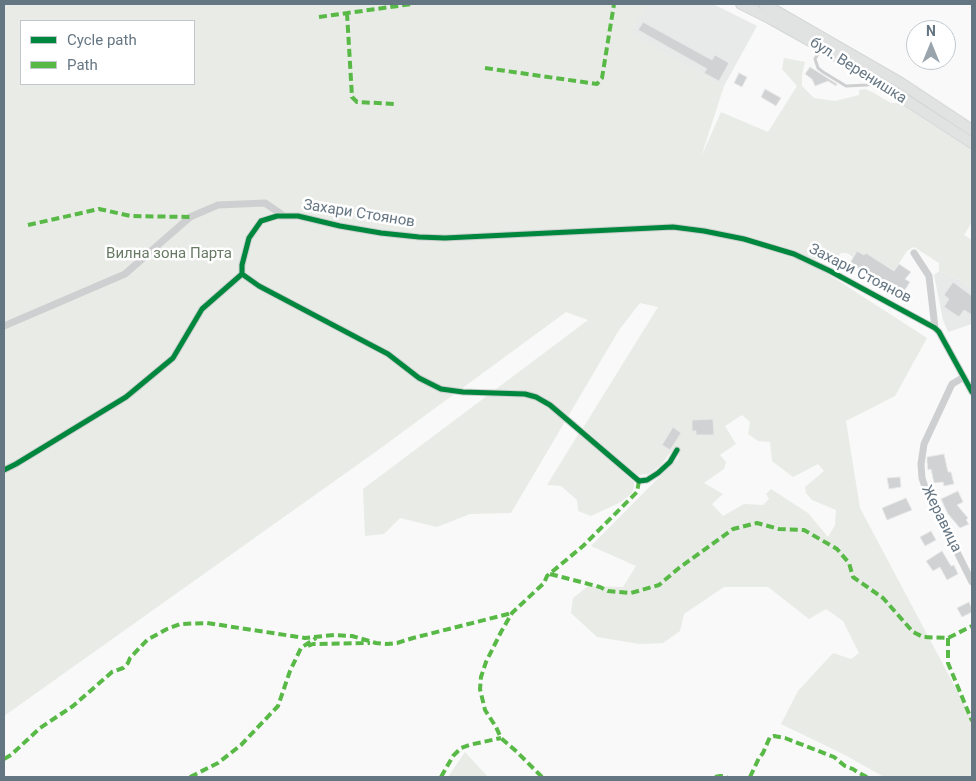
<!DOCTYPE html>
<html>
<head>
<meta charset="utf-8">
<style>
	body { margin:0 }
	#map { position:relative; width:976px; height:781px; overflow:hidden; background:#f9f9f9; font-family:Roboto,sans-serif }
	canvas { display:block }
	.frame { position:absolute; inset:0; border:5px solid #657683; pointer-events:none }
	.legend { position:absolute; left:20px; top:20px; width:175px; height:65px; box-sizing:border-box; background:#fff; border:1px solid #c1c8cd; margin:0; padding:6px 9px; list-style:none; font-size:15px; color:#657683 }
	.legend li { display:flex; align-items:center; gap:10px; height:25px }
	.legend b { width:25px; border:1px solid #c1c8cd }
	.north { position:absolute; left:906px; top:20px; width:50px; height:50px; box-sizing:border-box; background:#fff; border:1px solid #c1c8cd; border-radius:50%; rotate:0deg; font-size:14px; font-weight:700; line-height:20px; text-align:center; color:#657683 }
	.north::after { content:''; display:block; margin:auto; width:18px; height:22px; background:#99a4ac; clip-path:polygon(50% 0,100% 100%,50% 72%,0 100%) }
</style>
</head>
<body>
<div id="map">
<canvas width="976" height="781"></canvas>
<div class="frame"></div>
<ul class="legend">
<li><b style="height:6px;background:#00873e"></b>Cycle path</li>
<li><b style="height:6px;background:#58b947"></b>Path</li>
</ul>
<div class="north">N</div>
</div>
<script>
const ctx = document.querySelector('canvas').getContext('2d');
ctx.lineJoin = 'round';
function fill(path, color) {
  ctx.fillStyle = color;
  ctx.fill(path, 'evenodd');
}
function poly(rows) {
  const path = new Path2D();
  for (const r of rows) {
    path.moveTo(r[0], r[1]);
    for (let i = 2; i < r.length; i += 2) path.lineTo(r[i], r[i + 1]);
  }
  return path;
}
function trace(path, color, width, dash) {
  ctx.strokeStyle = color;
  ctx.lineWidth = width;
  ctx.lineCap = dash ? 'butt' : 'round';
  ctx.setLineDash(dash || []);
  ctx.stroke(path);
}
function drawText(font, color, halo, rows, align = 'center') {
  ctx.font = font + ' Roboto,sans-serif';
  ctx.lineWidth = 5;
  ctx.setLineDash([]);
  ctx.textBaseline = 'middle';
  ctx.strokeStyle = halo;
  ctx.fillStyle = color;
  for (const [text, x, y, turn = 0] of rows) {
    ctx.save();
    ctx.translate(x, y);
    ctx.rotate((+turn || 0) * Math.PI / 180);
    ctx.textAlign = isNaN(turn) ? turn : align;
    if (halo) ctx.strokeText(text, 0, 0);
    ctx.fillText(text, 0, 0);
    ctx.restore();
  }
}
const built = poly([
	[646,4,713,4,757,26,724,86,629,34],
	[939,271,962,281,972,288,972,324,948,332,943,320,934,275]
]);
const green = poly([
	[4,4,646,4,630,34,724,86,701,157,721,112,768,132,797,86,782,69,784,58,805,62,802,75,802,86,814,98,835,101,859,95,859,90,865,89,872,92,891,103,899,103,972,150,972,222,964,235,972,240,972,288,962,281,939,271,939,263,914,247,907,251,894,271,866,253,864,255,857,251,853,257,847,253,841,253,833,265,762,241,828,274,927,338,895,396,846,421,860,508,972,719,972,777,884,777,845,755,781,724,798,691,833,653,851,659,859,653,843,621,826,609,809,619,768,587,724,587,684,614,680,631,663,643,640,644,597,637,571,613,573,598,588,586,623,587,636,566,591,546,679,457,671,452,661,465,649,474,638,475,629,468,583,428,658,307,640,303,619,330,511,513,470,514,437,527,400,518,384,534,365,536,363,489,588,320,566,312,374,453,4,716],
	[21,21,194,21,194,84,21,84],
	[742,415,750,422,748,434,758,441,770,442,772,461,793,477,818,464,824,471,805,487,806,493,812,500,836,510,835,525,828,537,808,513,771,489,766,494,769,499,763,505,744,504,723,516,712,504,723,494,704,483,724,469,726,462,720,455,736,444,725,426],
	[579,433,634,482,634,487,632,493,621,502,591,516,578,511,577,500,561,486,547,485],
	[465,752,488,777,448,777]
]);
const building = poly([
	[643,22,712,60,715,55,729,63,719,81,704,73,707,69,638,30,643,22],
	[810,67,837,84,836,86,828,81,815,86,812,79,805,74,810,67],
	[739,73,747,77,742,87,734,83,739,73],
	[765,89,781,98,776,106,761,97,765,89],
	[857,251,864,255,866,253,894,271,899,264,911,272,905,279,910,282,901,296,850,263,857,251],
	[953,282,972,296,972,315,964,310,959,317,944,307,949,299,944,295,953,282],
	[713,419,714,435,696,435,696,431,692,431,692,420,713,419],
	[673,427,681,433,670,450,662,445,673,427],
	[944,454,948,472,951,472,954,484,944,486,943,482,934,483,931,469,928,470,927,462,927,457,944,454],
	[900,477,901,487,889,489,887,478,900,477],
	[958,491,963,502,957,505,968,518,966,520,969,524,960,528,948,514,941,499,958,491],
	[906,498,912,510,887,520,882,508,906,498],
	[931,531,936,540,925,546,920,537,931,531],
	[942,551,951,566,954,565,958,574,947,580,940,567,933,571,926,561,942,551],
	[969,602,972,609,972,612,962,617,957,608,969,602]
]);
const service = poly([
	[820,50,815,59,818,68,823,72,846,86,867,85,874,83]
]);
const minor = poly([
	[914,253,929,276,935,328],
	[4,326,125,274,190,217,218,205,265,203,284,216],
	[964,377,952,384,924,444,921,464,922,478,926,490,972,582],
	[677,450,670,462,658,473,647,480,639,481,550,405,536,397,525,394,463,392,441,389,419,378,388,354,259,286,242,274,242,265,249,238,261,221,277,216,298,216,340,226,381,233,419,237,445,238,673,227,704,231,744,239,794,254,830,271,935,328,939,332,972,392],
	[4,470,16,464,126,397,173,358,202,309,242,274]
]);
const secondary = poly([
	[741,4,769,18,821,47,878,82,972,143],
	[764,4,901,83,972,130]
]);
const quiet = poly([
	[347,13,352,97,357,102,396,104],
	[319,17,412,4],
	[485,68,597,84,602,78,614,4],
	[28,225,99,209,131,216,190,217],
	[550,574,600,587,608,591,631,593,659,585,679,568,733,529,757,523,779,529,804,530,837,549,849,563,853,577,883,598,913,632,923,637,948,638,972,626],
	[948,638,948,663,972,721],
	[308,646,313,644,370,643],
	[4,759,11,755,40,728,73,706,112,672,123,668,128,663,130,658,147,640,167,629,180,624,207,623,305,638,334,635,352,636,376,643,387,644,397,643,413,638,512,613],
	[190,777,218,763,241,745,278,706,290,671,301,648,316,638],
	[441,777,453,756,461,748,469,745,501,738],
	[542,777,517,752,501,738,496,727,485,710,480,689,481,677,486,662,501,632,512,613,544,583,547,576,583,546,637,492,639,481],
	[715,777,720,776,725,776,727,777],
	[750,777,759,758,763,753,770,737,774,736,785,738,834,757,845,766,853,769,857,772,867,777]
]);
const cycleway = poly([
	[677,450,670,462,658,473,647,480,639,481,550,405,536,397,525,394,463,392,441,389,419,378,388,354,259,286,242,274,242,265,249,238,261,221,277,216,298,216,340,226,381,233,419,237,445,238,673,227,704,231,744,239,794,254,830,271,935,328,939,332,972,392],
	[4,470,16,464,126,397,173,358,202,309,242,274]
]);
const streetNames = [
	["бул. Веренишка",858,71,32],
	["Захари Стоянов",359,214,9],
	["Захари Стоянов",860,274,27],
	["Жеравица",941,519,64]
];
const parkNames = [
	["Вилна зона Парта",169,254]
];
fill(built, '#e8e9e9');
fill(green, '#e8ebe6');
fill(building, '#d0d2d3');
trace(building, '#e8e8e8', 1);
trace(secondary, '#d5d6d7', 12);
trace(service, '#cecfd0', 3);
trace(minor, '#cecfd0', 7);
trace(secondary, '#e1e2e2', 10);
trace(quiet, '#58b947', 4, [8, 4]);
trace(cycleway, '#00873e', 5);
drawText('15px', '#657683', '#fff', streetNames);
drawText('15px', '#687a64', '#fff', parkNames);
</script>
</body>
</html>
